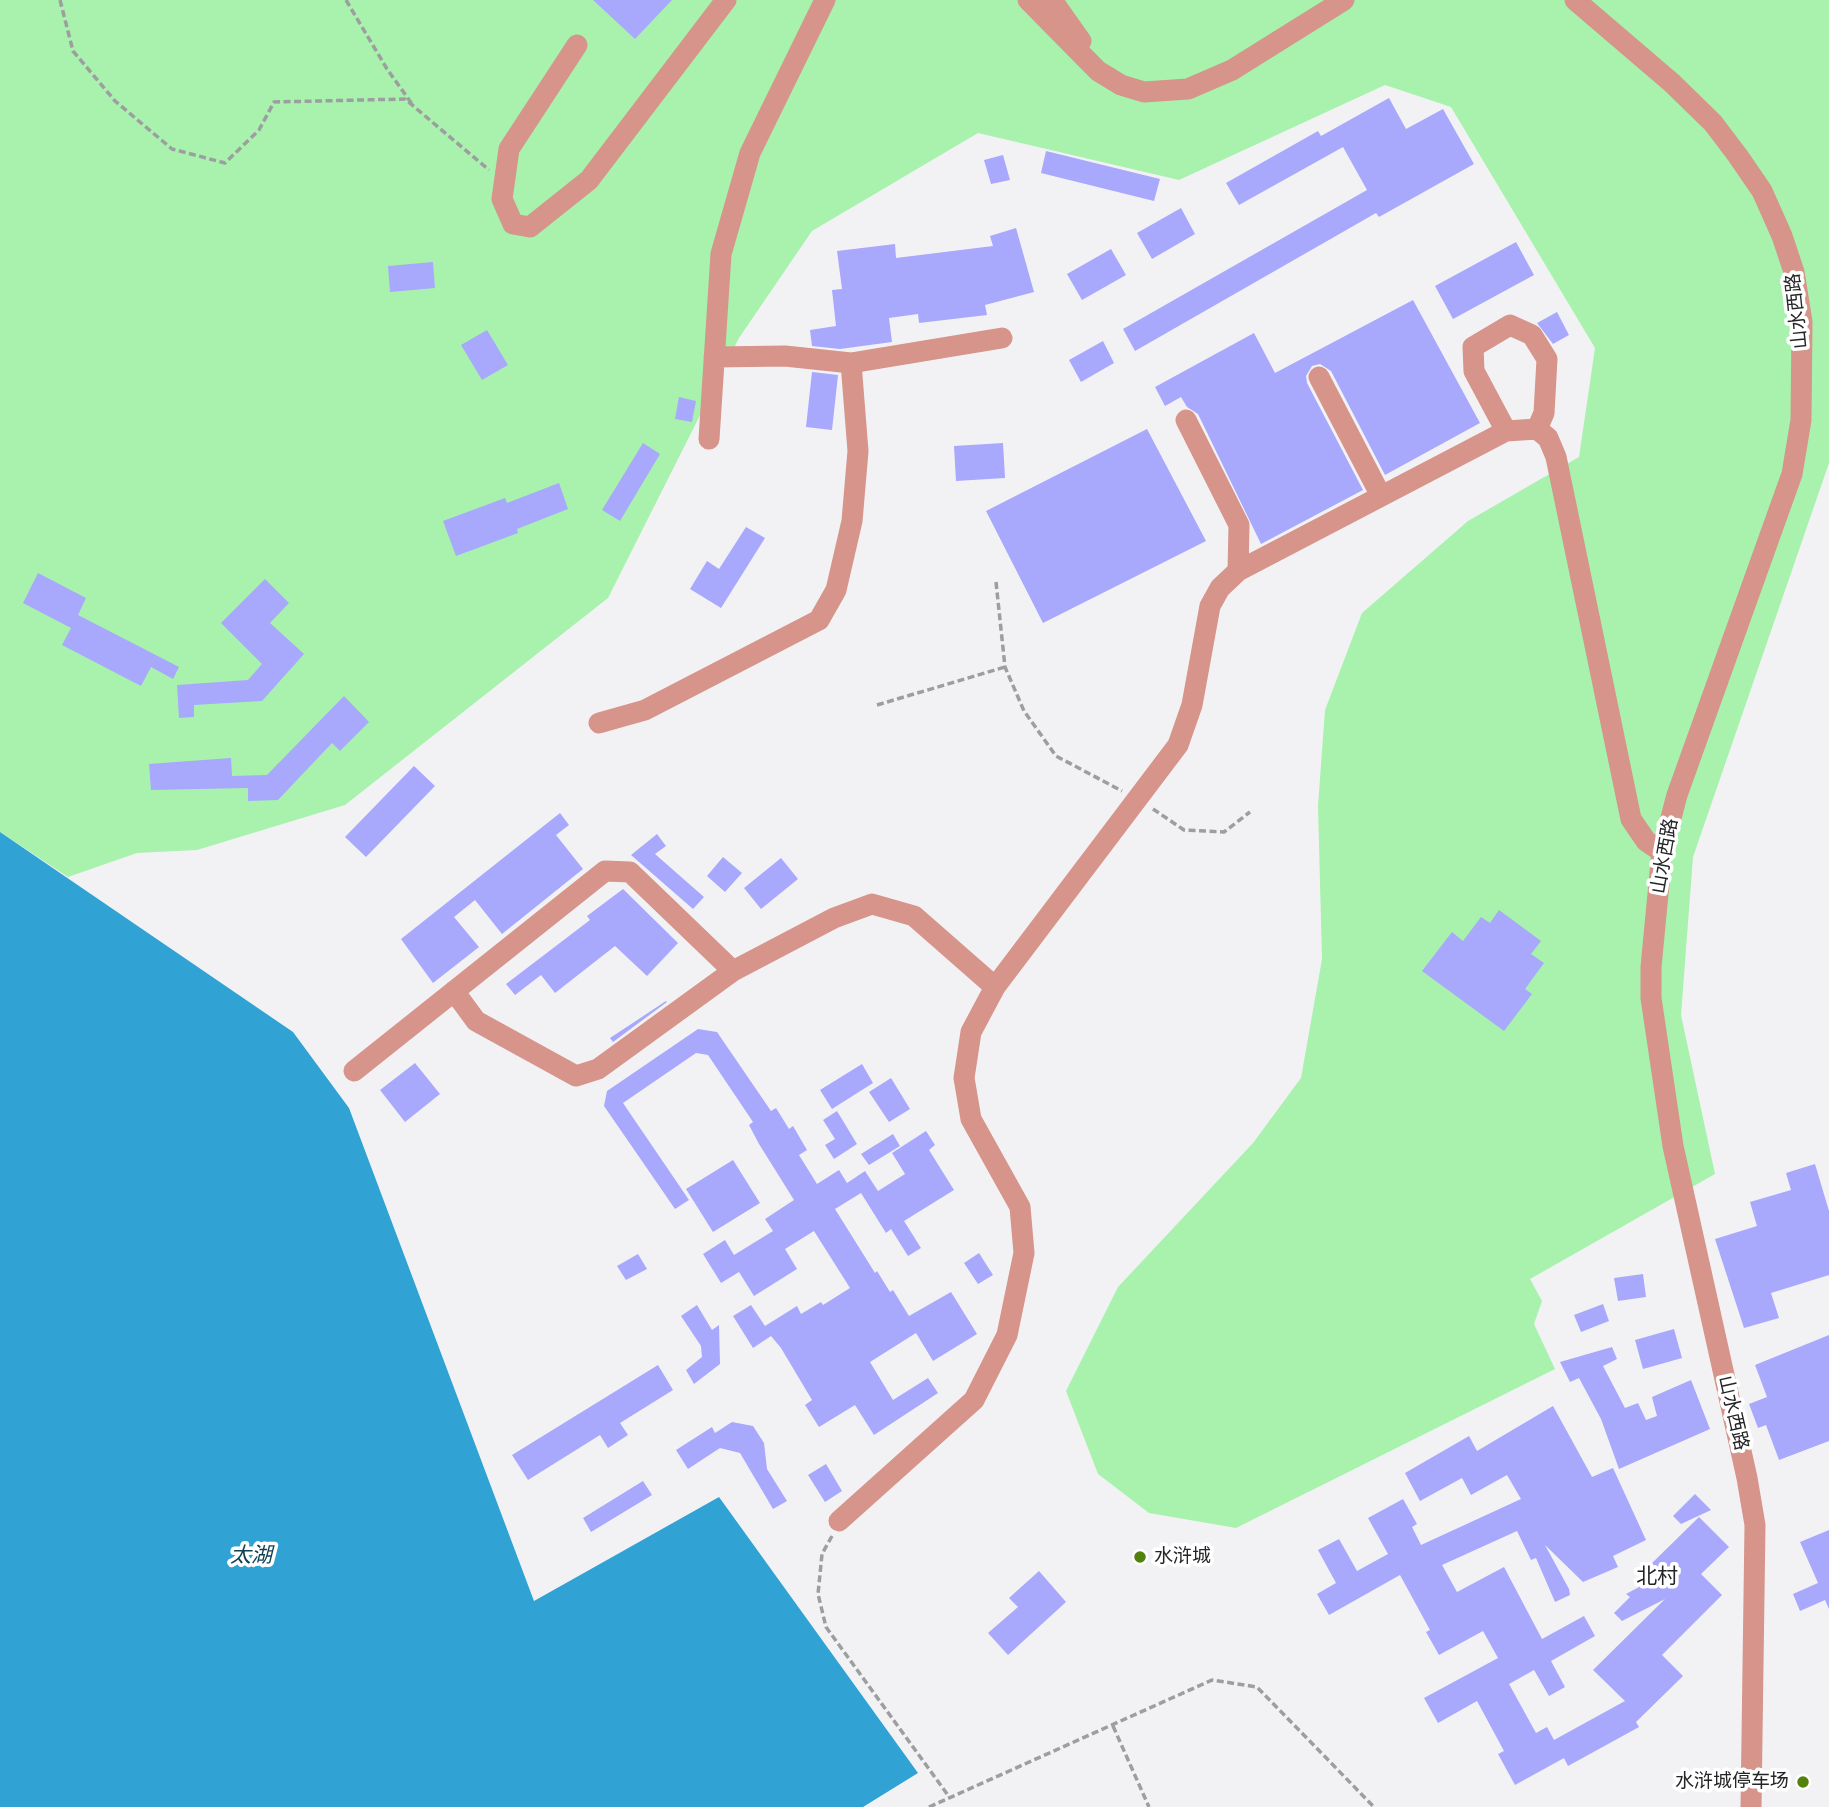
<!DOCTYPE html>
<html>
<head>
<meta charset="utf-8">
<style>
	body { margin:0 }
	canvas { display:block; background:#f2f2f5 }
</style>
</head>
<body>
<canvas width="1829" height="1807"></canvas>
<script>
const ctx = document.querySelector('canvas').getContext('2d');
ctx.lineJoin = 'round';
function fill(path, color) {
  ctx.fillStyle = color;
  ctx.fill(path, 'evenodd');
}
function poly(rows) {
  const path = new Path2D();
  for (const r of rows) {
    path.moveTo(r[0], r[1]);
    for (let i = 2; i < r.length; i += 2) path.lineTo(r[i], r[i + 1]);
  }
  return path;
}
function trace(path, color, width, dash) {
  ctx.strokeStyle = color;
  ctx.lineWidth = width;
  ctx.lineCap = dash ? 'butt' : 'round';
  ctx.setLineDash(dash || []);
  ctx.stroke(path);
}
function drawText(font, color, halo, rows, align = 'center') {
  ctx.font = font + ' "IBM Plex Sans","Noto Sans SC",sans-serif';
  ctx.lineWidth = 7;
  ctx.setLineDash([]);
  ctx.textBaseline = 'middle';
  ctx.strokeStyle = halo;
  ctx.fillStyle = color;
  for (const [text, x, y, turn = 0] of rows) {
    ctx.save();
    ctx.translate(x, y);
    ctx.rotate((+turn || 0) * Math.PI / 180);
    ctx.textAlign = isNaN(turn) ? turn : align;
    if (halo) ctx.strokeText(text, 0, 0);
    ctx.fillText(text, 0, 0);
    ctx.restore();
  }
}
const green = poly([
	[0,0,1829,0,1829,463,1693,857,1681,1015,1715,1174,1530,1279,1542,1301,1534,1324,1555,1369,1236,1528,1149,1513,1098,1474,1066,1391,1118,1287,1253,1143,1301,1078,1322,959,1318,806,1325,710,1362,613,1468,521,1579,457,1595,348,1451,107,1385,85,1179,180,978,133,812,231,739,338,608,598,345,805,197,850,137,853,68,877,0,832]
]);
const water = poly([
	[0,832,293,1032,349,1108,534,1601,719,1497,918,1773,863,1807,0,1807]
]);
const building = poly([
	[593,0,672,0,635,39],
	[1389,98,1406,129,1443,109,1474,164,1379,217,1376,213,1135,351,1123,329,1367,190,1343,147,1239,205,1226,183,1318,131,1321,136],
	[1046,151,1160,179,1154,201,1041,173],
	[1003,155,1010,180,991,184,984,160],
	[1181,208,1195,234,1152,259,1137,233],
	[1016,228,1034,292,985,305,987,315,919,323,918,314,889,318,892,342,840,349,812,346,810,330,836,326,832,290,842,289,837,251,895,244,896,258,993,246,990,236],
	[1516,242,1534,275,1453,319,1435,286],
	[1111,249,1126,275,1082,300,1067,274],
	[433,262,435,288,390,292,388,266],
	[1413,300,1480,423,1385,475,1331,371,1320,364,1312,366,1306,376,1307,383,1363,490,1261,544,1198,414,1187,407,1181,397,1165,406,1155,387,1254,333,1275,373],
	[1557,312,1569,335,1553,344,1537,323],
	[487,330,508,365,482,380,461,345],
	[1103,341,1114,363,1081,382,1069,360],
	[812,372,838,375,832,430,806,427],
	[679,397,696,401,692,422,675,419],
	[1147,429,1206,541,1043,623,986,511],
	[643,443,660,454,620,521,602,510],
	[1003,443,1005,478,956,481,954,446],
	[559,483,568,509,517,529,518,533,456,556,443,521,505,498,507,503],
	[746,527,765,538,721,608,690,589,707,561,719,569],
	[38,573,86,598,78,615,179,667,173,679,151,667,141,686,62,645,71,628,23,603],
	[265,579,289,603,270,623,304,654,262,701,194,705,194,717,179,718,177,685,248,680,262,664,221,623],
	[344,696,369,722,340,751,332,743,278,800,248,801,248,788,151,790,149,764,231,758,232,776,267,775],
	[414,766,435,786,366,857,345,837],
	[560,813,569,825,556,835,583,869,502,934,475,900,454,917,479,947,433,983,401,939],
	[657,834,666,846,655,854,704,897,693,909,631,855],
	[723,857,742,873,725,892,707,876],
	[781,858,798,879,761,909,744,888],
	[623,889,678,943,647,976,615,946,555,993,541,975,515,995,506,984,590,920,587,916],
	[1499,910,1541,941,1531,954,1544,963,1525,989,1532,994,1504,1031,1422,971,1452,932,1463,941,1481,917,1490,923],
	[666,1001,667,1002,613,1042,610,1038],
	[698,1029,717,1032,771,1111,776,1108,789,1129,793,1126,807,1150,799,1155,817,1184,839,1170,847,1183,865,1171,878,1191,905,1174,892,1153,926,1131,935,1145,929,1150,954,1190,904,1221,921,1248,908,1256,891,1229,886,1233,861,1193,835,1209,875,1273,877,1271,890,1292,893,1290,909,1316,951,1292,977,1334,933,1361,916,1333,870,1362,893,1400,928,1378,938,1393,874,1435,855,1405,819,1427,805,1405,812,1400,781,1348,771,1336,753,1348,733,1316,751,1305,765,1326,797,1306,801,1314,821,1302,823,1305,850,1288,814,1231,785,1249,797,1269,754,1296,739,1272,721,1283,703,1254,725,1240,734,1255,773,1231,765,1219,794,1200,759,1144,749,1125,753,1122,708,1055,696,1053,623,1103,689,1200,675,1209,604,1106,607,1091],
	[415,1063,440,1094,405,1122,380,1090],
	[862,1064,873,1083,832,1109,820,1090],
	[891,1078,910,1109,889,1122,869,1092],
	[837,1111,857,1144,834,1159,825,1145,835,1139,823,1120],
	[893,1134,900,1146,869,1165,861,1154],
	[733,1160,760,1203,713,1232,686,1189],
	[1815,1164,1829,1211,1829,1275,1771,1293,1779,1318,1744,1328,1715,1239,1757,1226,1750,1202,1791,1190,1786,1173],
	[979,1253,993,1275,978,1284,964,1263],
	[638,1254,647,1269,626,1280,617,1266],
	[1643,1274,1646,1297,1618,1301,1614,1278],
	[1603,1304,1609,1321,1581,1332,1574,1315],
	[697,1305,712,1330,719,1325,720,1364,694,1384,686,1370,702,1357,701,1346,681,1316],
	[1674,1329,1682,1358,1643,1369,1635,1340],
	[1829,1335,1829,1441,1779,1460,1766,1425,1758,1428,1749,1404,1767,1397,1755,1365],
	[1612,1347,1617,1359,1603,1366,1625,1408,1638,1403,1646,1420,1657,1416,1652,1397,1691,1380,1710,1429,1619,1469,1601,1419,1579,1378,1570,1382,1560,1362],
	[658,1365,673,1390,620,1423,628,1435,608,1448,600,1435,528,1480,512,1455],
	[1553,1406,1592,1477,1613,1468,1646,1540,1613,1556,1618,1567,1583,1582,1545,1545,1569,1589,1570,1595,1555,1602,1536,1558,1531,1560,1517,1531,1442,1565,1457,1592,1504,1567,1542,1639,1584,1616,1595,1636,1551,1661,1565,1687,1549,1696,1534,1670,1509,1684,1536,1733,1547,1727,1554,1740,1625,1701,1593,1670,1665,1599,1622,1621,1614,1613,1630,1597,1626,1594,1654,1579,1648,1567,1699,1517,1729,1547,1701,1574,1722,1595,1662,1655,1683,1676,1636,1722,1639,1727,1568,1766,1564,1758,1515,1785,1498,1754,1504,1751,1477,1701,1438,1723,1424,1698,1498,1658,1483,1631,1439,1655,1426,1632,1430,1630,1400,1575,1329,1615,1317,1594,1336,1583,1318,1550,1339,1539,1357,1571,1388,1554,1368,1518,1403,1499,1417,1524,1412,1527,1421,1545,1521,1499,1507,1475,1471,1495,1462,1478,1420,1501,1405,1473,1469,1436,1477,1451],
	[732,1422,753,1426,764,1443,767,1469,787,1501,773,1509,740,1453,720,1448,688,1469,676,1450,712,1427,715,1433],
	[826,1464,842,1491,825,1502,808,1475],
	[643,1481,652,1495,591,1532,583,1518],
	[1695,1494,1711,1510,1681,1524,1673,1516],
	[1829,1530,1829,1609,1825,1600,1800,1611,1793,1594,1818,1583,1800,1542],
	[1039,1571,1066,1602,1008,1655,988,1633,1018,1607,1009,1598]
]);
const path = poly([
	[60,0,73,51,115,101,172,149,225,163,259,130,274,102,405,99,489,170],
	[346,0,387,69,412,104],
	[996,582,1005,667,1024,711,1056,756,1122,791],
	[877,705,1005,667],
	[1153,809,1184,830,1224,832,1250,812],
	[832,1536,822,1554,818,1594,826,1627,950,1798],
	[1113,1726,1149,1807],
	[929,1807,1212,1680,1257,1687,1374,1807]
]);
const minor = poly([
	[1028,0,1098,71,1121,85,1144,92,1188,89,1232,70,1344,0],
	[1052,0,1081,41],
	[1575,0,1672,83,1713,123,1738,156,1762,191,1782,236,1794,272,1802,322,1801,420,1792,474,1677,795,1662,852,1651,967,1651,998,1673,1146,1747,1478,1755,1525,1751,1807],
	[577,45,509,149,502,199,513,224,530,227,589,180,726,0],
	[714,357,785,356,851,363,1002,338],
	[1319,377,1381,496],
	[1186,420,1239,525,1238,571],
	[1506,431,1474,371,1473,347,1510,325,1532,335,1547,359,1544,413,1537,429],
	[709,439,721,254,750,153,825,0],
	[599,723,645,710,819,620,836,590,852,521,858,451,851,363],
	[454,991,476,1021,576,1076,598,1069,733,971],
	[354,1071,605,871,630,872,733,971,834,918,872,904,914,916,995,987],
	[839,1521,974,1400,1007,1335,1024,1253,1020,1207,971,1119,964,1078,971,1032,995,987,1178,745,1192,705,1210,606,1220,588,1238,571,1506,431,1537,429,1548,438,1556,457,1631,819,1646,841,1662,852]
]);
const markers = [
	[1140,1557,7,"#53810d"],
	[1803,1782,7,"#53810d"]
];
const streetNames = [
	["山水西路",1797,311,-96],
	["山水西路",1665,856,-80],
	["山水西路",1733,1413,77]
];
const poiNames = [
	["水浒城",1154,1557],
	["水浒城停车场",1789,1782,"right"]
];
const waterNames = [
	["太湖",251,1556]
];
const neighbourhoodNames = [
	["北村",1657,1577]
];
fill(green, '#a8f2ad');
fill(water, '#30a3d4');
fill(building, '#a8a8fd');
trace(path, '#9d9ea0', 3.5, [7, 3.5]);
trace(minor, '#d6948b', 21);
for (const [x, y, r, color] of markers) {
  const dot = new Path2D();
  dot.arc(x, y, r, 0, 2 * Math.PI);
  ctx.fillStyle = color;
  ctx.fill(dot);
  trace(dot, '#fff', 2.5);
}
drawText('19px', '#242526', '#fff', streetNames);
drawText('19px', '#242526', '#fff', poiNames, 'left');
drawText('italic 21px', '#114055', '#fff', waterNames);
drawText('21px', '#242526', '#fff', neighbourhoodNames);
</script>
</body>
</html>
